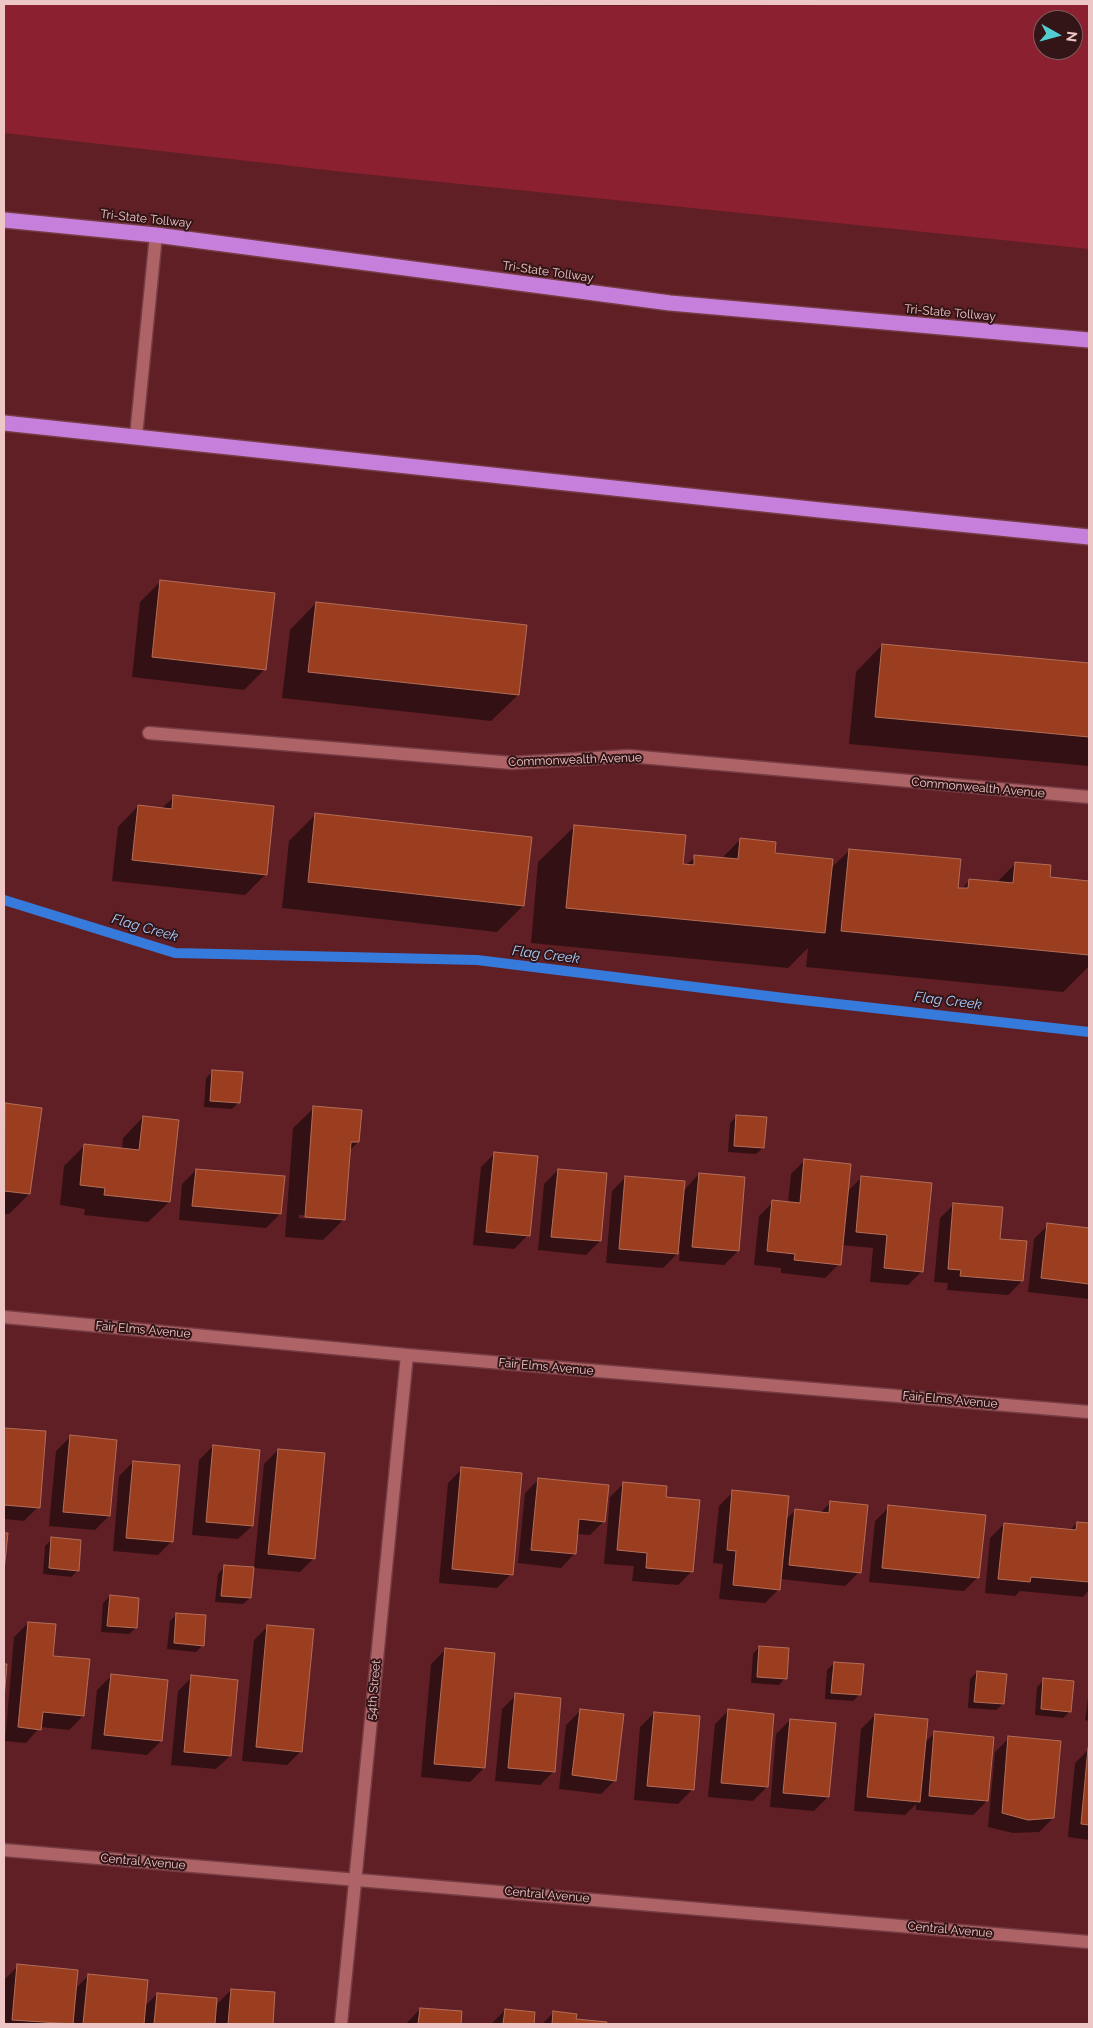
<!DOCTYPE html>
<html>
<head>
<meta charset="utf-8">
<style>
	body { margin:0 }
	#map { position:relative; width:1093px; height:2028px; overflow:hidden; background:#601f25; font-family:Raleway,sans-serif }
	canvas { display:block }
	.frame { position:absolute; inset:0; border:5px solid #efc6c6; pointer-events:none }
	.north { position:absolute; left:1033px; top:10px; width:50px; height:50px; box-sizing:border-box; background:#331517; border:1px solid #7e5c5d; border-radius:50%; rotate:97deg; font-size:14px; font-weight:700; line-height:20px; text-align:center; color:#efc6c6 }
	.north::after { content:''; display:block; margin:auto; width:18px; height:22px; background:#52ccd0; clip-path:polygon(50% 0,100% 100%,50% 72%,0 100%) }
</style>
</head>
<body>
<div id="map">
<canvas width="1093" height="2028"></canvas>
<div class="frame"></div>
<div class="north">N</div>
</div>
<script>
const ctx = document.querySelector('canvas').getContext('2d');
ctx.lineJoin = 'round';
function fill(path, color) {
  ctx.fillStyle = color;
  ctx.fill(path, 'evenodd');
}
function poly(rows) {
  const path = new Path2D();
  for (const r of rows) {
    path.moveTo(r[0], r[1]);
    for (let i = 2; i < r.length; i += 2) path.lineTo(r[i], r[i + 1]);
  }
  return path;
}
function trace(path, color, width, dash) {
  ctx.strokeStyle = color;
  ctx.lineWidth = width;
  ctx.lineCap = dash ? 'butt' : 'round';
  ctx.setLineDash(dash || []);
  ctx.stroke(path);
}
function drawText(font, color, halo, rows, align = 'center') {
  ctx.font = font + ' Raleway,sans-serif';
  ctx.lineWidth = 4;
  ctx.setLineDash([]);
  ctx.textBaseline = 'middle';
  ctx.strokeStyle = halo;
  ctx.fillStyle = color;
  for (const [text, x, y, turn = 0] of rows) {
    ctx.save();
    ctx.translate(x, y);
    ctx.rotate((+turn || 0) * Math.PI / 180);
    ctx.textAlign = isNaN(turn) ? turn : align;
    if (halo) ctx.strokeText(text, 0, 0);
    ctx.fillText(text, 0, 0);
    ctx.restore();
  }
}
const green = poly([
	[4,4,545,6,1089,4,1089,249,344,172,4,133],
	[1043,20,1073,20,1073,50,1043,50]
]);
const shadow = poly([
	[161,581,265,669,244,690,132,677,140,602],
	[316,603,518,695,491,721,282,698,290,630],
	[882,645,1089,665,1089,766,849,744,856,672],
	[174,797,266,874,245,895,112,881,118,827,138,806,161,809],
	[316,814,523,906,497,932,282,908,289,841],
	[575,826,682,865,686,865,695,857,721,859,741,839,774,854,830,869,850,850,957,889,961,889,970,880,996,883,1016,863,1049,878,1089,882,1089,966,1063,992,806,967,808,948,788,968,531,943,538,862],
	[213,1071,239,1102,232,1109,204,1107,206,1078],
	[5,1105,29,1194,9,1214,4,1214],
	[314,1108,358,1142,349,1151,344,1219,323,1240,285,1237,293,1128],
	[299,1215,327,1217,327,1220,299,1218],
	[737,1116,763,1148,756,1154,728,1152,730,1123],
	[143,1117,169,1202,148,1222,84,1215,85,1209,60,1205,64,1166,85,1145,122,1149,123,1138],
	[495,1153,528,1235,514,1249,473,1245,481,1167],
	[805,1160,847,1192,862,1177,922,1271,908,1285,870,1282,873,1248,841,1245,839,1264,825,1278,781,1273,781,1268,754,1265,759,1216,773,1202,788,1203,791,1174],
	[196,1170,280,1214,266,1228,179,1220,182,1184],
	[558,1170,600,1241,586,1255,538,1250,544,1184],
	[699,1174,738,1251,724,1265,679,1261,680,1251,663,1268,606,1263,612,1191,626,1177,683,1191],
	[954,1204,999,1240,1022,1281,1008,1295,947,1290,948,1283,934,1282,940,1218],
	[1048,1225,1089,1230,1089,1299,1028,1292,1034,1239],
	[4,1429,45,1432,38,1507,24,1521,4,1519],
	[70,1437,109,1516,95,1530,49,1526,56,1451],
	[213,1446,252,1526,238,1539,192,1535,199,1460],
	[278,1450,314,1558,300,1572,254,1568,264,1464],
	[133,1462,172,1541,158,1555,113,1551,119,1476],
	[462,1469,511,1574,497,1588,439,1583,448,1483],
	[539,1479,604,1521,590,1535,577,1534,574,1554,561,1568,518,1563,525,1493],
	[624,1483,664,1499,692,1571,678,1585,632,1581,634,1566,604,1564,610,1497],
	[733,1492,785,1520,796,1510,820,1513,831,1502,859,1572,845,1586,780,1579,779,1589,765,1603,719,1599,723,1564,713,1563,719,1506],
	[889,1507,978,1577,964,1591,869,1582,875,1521],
	[1077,1523,1089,1524,1089,1590,1083,1597,1020,1591,1015,1596,985,1593,990,1538,1004,1524,1070,1530],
	[52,1539,78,1570,71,1577,43,1574,45,1546],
	[224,1567,250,1598,243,1604,215,1602,218,1574],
	[110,1596,136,1628,129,1634,101,1632,103,1603],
	[177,1614,203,1645,196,1652,167,1649,170,1621],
	[28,1623,52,1657,83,1716,69,1730,40,1727,26,1743,5,1741,14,1637],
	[268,1626,301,1751,287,1765,242,1761,254,1640],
	[759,1647,785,1678,779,1685,751,1683,753,1654],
	[445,1650,484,1768,470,1782,421,1777,431,1664],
	[834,1663,860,1694,853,1701,825,1699,827,1670],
	[977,1672,1003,1704,996,1710,968,1708,970,1679],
	[111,1676,161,1741,147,1755,91,1749,97,1690],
	[192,1677,230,1756,216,1769,171,1765,178,1691],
	[1044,1680,1070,1711,1063,1718,1035,1715,1037,1687],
	[1089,1690,1089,1721,1085,1720],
	[516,1695,554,1771,540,1785,495,1781,502,1709],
	[729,1710,773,1715,767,1787,753,1801,708,1797,715,1724],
	[580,1711,615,1780,601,1794,559,1789,566,1725],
	[654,1713,692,1790,678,1804,634,1800,640,1727],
	[875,1715,924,1743,935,1733,987,1801,973,1815,916,1810,916,1804,905,1815,854,1811,861,1729],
	[790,1720,828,1797,814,1811,770,1807,776,1734],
	[1009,1738,1053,1818,1039,1832,1013,1833,988,1827,995,1752],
	[1089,1749,1089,1840,1068,1837,1075,1763],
	[18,1966,75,1989,88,1976,144,2007,157,1994,215,2006,231,1990,274,1993,272,2024,4,2024,4,1980],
	[420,2009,461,2013,460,2024,406,2024],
	[505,2010,534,2013,533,2024,491,2024],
	[553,2013,575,2020,605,2024,542,2024]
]);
const stream = poly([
	[4,900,175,953,477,960,784,998,1089,1032]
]);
const building = poly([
	[160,580,275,593,266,670,152,657,160,580],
	[316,602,527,625,519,695,308,672,316,602],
	[882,644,1089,663,1089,737,875,717,882,644],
	[173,795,274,806,267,875,132,860,138,805,172,809,173,795],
	[315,813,532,837,524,906,308,882,315,813],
	[574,825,686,835,683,864,694,865,694,855,738,859,740,838,776,842,775,853,833,859,825,933,566,908,574,825],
	[849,849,961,859,958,888,968,888,969,879,1013,883,1015,862,1051,865,1050,877,1089,881,1089,955,841,931,849,849],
	[212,1070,243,1072,240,1103,210,1101,212,1070],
	[5,1103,42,1108,30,1194,4,1191,5,1103],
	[313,1106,362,1110,359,1142,351,1142,345,1220,305,1217,313,1106],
	[736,1115,767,1117,764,1148,734,1146,736,1115],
	[143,1116,179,1120,170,1202,104,1195,105,1188,80,1185,84,1144,139,1150,143,1116],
	[494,1152,538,1156,530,1236,486,1232,494,1152],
	[804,1159,851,1164,841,1265,794,1260,795,1254,767,1251,772,1200,800,1203,804,1159],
	[196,1169,285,1176,281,1214,192,1206,196,1169],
	[558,1169,607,1173,601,1241,551,1237,558,1169],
	[699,1173,745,1177,739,1251,692,1247,699,1173],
	[625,1176,685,1181,678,1254,619,1249,625,1176],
	[861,1176,932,1183,923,1272,884,1268,887,1235,856,1232,861,1176],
	[953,1203,1003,1207,1000,1239,1027,1241,1023,1281,960,1276,961,1270,948,1269,953,1203],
	[1047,1223,1089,1228,1089,1284,1041,1278,1047,1223],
	[4,1428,46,1431,40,1508,4,1505,4,1428],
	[70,1435,117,1440,110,1516,63,1512,70,1435],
	[213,1445,260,1450,253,1526,206,1522,213,1445],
	[278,1449,325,1453,315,1559,268,1554,278,1449],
	[133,1461,180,1465,173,1542,126,1538,133,1461],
	[461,1467,522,1473,513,1575,452,1569,461,1467],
	[538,1478,609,1485,605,1522,579,1519,576,1554,531,1550,538,1478],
	[623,1482,667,1486,666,1497,700,1500,693,1572,646,1568,647,1553,617,1550,623,1482],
	[732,1490,789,1496,780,1590,733,1585,736,1551,727,1550,732,1490],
	[830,1501,868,1505,861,1573,789,1565,795,1509,829,1513,830,1501],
	[888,1505,986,1515,979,1578,882,1568,888,1505],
	[1077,1522,1089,1523,1089,1582,1031,1577,1030,1582,998,1579,1004,1523,1076,1530,1077,1522],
	[4,1533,8,1533,4,1571,4,1533],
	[51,1537,81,1540,79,1571,49,1568,51,1537],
	[224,1565,254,1567,251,1598,221,1596,224,1565],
	[110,1595,139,1598,137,1628,107,1626,110,1595],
	[176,1613,206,1615,204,1646,174,1643,176,1613],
	[28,1622,56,1624,53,1656,90,1659,84,1716,43,1712,41,1730,18,1727,28,1622],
	[267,1625,314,1629,302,1752,256,1747,267,1625],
	[759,1646,789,1648,787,1679,757,1677,759,1646],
	[445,1648,495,1653,485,1768,434,1764,445,1648],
	[834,1662,864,1664,861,1695,831,1693,834,1662],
	[4,1664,7,1664,4,1699,4,1664],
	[977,1671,1007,1674,1004,1704,974,1702,977,1671],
	[111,1674,168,1680,162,1741,104,1735,111,1674],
	[191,1675,238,1680,231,1756,184,1752,191,1675],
	[1043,1678,1074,1681,1071,1712,1041,1709,1043,1678],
	[515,1693,561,1698,555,1772,508,1768,515,1693],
	[580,1709,624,1714,616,1781,572,1775,580,1709],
	[728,1709,774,1714,768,1787,721,1783,728,1709],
	[654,1712,700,1716,694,1790,647,1786,654,1712],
	[875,1714,928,1719,920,1802,867,1797,875,1714],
	[790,1719,836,1723,829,1797,783,1793,790,1719],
	[934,1731,994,1737,988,1801,929,1796,934,1731],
	[1008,1736,1061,1741,1054,1818,1028,1820,1002,1813,1008,1736],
	[1088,1748,1089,1748,1089,1825,1081,1824,1088,1748],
	[17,1964,78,1970,73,2024,12,2020,17,1964],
	[88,1974,148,1980,144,2024,83,2024,88,1974],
	[231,1989,275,1992,273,2024,228,2024,231,1989],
	[157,1993,217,1998,215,2024,154,2024,157,1993],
	[420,2008,462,2011,461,2024,418,2024,420,2008],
	[505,2009,535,2012,534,2024,503,2024,505,2009],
	[553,2011,577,2014,576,2019,607,2022,606,2024,552,2024,553,2011]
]);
const service = poly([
	[136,436,156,235]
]);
const minor = poly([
	[149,733,512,763,629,756,1089,797],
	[4,1317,407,1355,1089,1412],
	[4,1850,1089,1942],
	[341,2024,407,1355]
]);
const motorway = poly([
	[4,220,156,235,670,303,1089,340],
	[4,423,820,510,1089,537]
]);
const streetNames = [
	["Tri-State Tollway",146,219,6],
	["Tri-State Tollway",548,272,8],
	["Tri-State Tollway",950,313,5],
	["Commonwealth Avenue",575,760,-2],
	["Commonwealth Avenue",978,788,5],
	["Fair Elms Avenue",143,1330,5],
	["Fair Elms Avenue",546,1367,5],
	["Fair Elms Avenue",950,1400,5],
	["54th Street",374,1690,-85],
	["Central Avenue",143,1862,5],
	["Central Avenue",547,1895,5],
	["Central Avenue",950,1930,5]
];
const waterNames = [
	["Flag Creek",145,928,16],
	["Flag Creek",546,955,7],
	["Flag Creek",948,1001,7]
];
fill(green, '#8b2030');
fill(shadow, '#0007');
trace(stream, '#367adc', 10);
fill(building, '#9b3e20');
trace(building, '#b36d58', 1);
trace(service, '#763c44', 15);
trace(minor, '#763c44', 15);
trace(motorway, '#763c44', 18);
trace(service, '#ae6467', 12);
trace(minor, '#ae6467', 12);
trace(motorway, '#c680dc', 15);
drawText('12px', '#efc6c6', '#331517', streetNames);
drawText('italic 14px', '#aaccfd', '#331517', waterNames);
</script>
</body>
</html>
